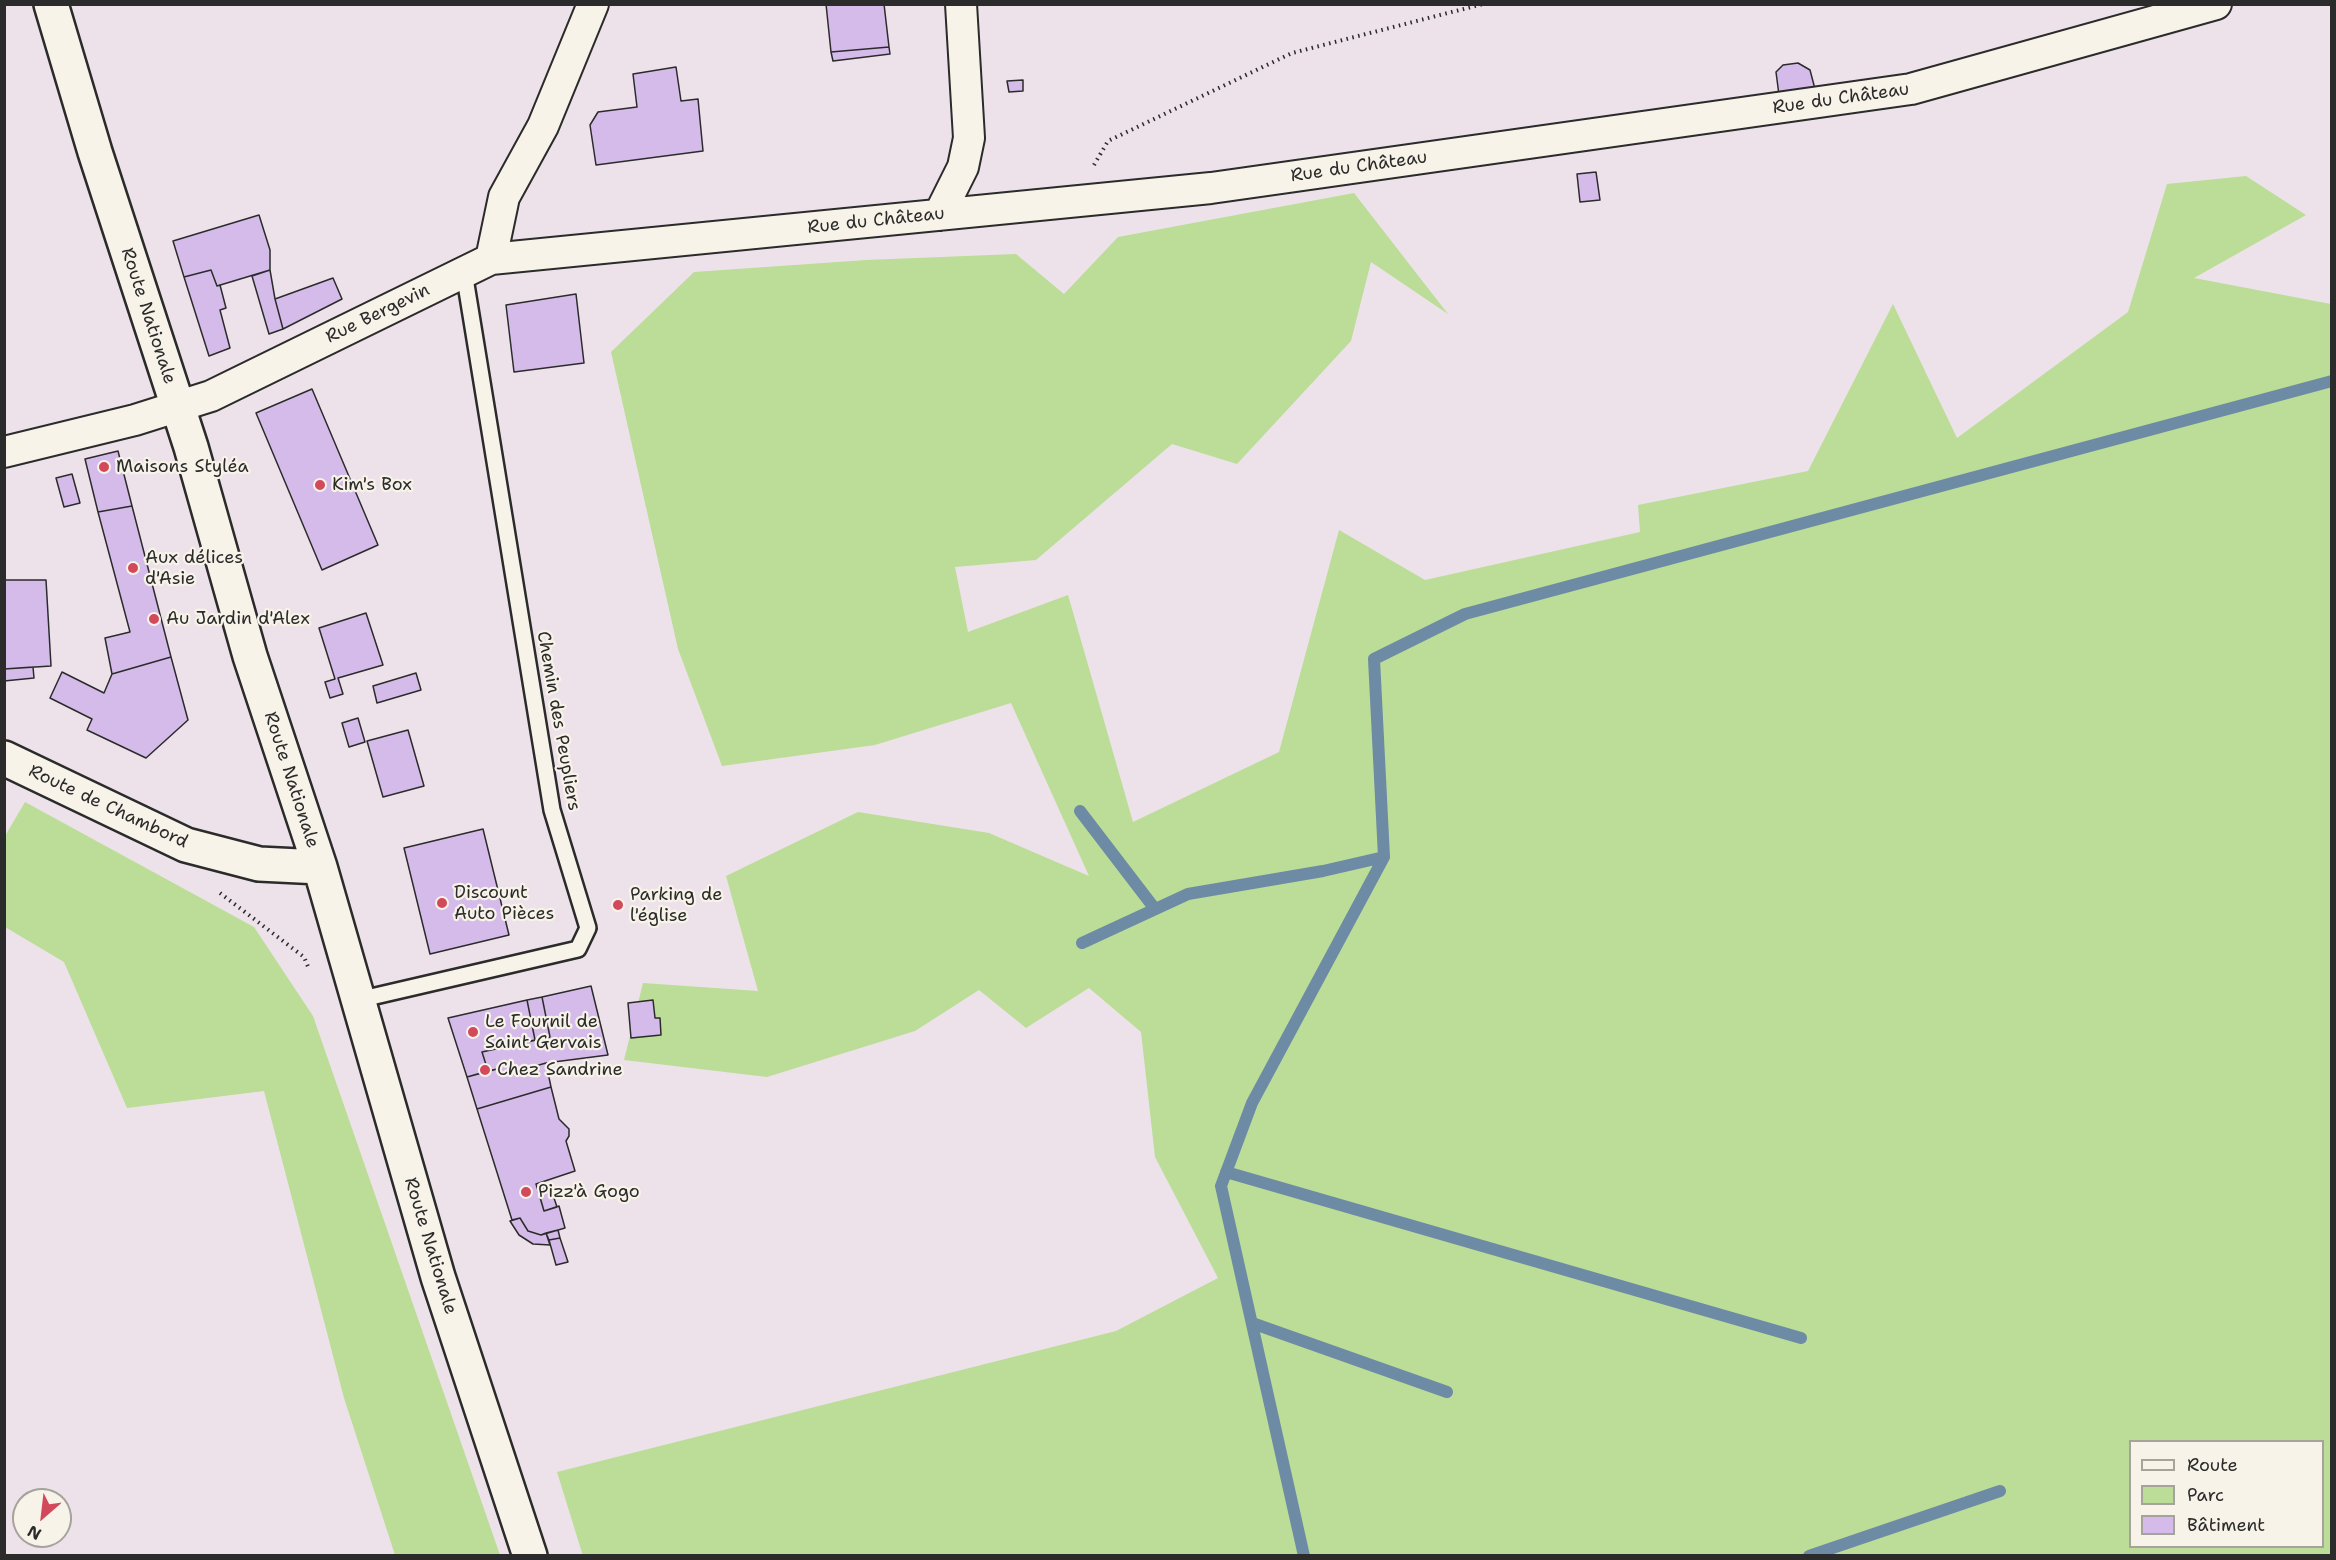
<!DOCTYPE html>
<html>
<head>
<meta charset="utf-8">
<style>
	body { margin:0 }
	#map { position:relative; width:2336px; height:1560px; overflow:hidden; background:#ede2e9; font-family:"Shantell Sans",sans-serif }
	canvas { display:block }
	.frame { position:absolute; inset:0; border:6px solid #2b2b2b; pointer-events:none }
	.legend { position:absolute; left:2129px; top:1440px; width:195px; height:108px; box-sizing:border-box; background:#f7f3e8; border:2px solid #a5a39c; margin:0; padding:8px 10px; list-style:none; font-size:18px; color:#2b2b2b }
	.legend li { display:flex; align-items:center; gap:12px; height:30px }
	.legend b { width:30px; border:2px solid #a5a39c }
	.north { position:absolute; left:12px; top:1488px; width:60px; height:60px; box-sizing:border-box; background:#f7f3e8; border:2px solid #a5a39c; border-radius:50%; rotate:208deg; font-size:16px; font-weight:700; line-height:24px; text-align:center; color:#2b2b2b }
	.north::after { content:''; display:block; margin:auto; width:21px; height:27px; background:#d1495b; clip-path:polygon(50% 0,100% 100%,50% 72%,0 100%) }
</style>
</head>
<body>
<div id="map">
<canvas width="2336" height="1560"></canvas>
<div class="frame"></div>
<ul class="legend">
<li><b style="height:8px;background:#f7f3e8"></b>Route</li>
<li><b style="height:16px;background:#bbdd97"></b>Parc</li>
<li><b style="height:16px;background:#d5bbea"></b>Bâtiment</li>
</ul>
<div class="north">N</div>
</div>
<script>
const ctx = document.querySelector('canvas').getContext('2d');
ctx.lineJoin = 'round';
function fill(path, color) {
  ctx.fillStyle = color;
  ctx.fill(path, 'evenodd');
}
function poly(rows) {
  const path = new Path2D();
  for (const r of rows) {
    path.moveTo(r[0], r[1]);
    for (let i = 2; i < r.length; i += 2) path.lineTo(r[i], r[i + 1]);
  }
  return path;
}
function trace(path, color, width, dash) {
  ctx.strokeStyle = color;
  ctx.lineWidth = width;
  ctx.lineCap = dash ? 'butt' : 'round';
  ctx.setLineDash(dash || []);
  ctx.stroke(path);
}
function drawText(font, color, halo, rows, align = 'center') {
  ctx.font = font + ' "Shantell Sans",sans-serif';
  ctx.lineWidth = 4.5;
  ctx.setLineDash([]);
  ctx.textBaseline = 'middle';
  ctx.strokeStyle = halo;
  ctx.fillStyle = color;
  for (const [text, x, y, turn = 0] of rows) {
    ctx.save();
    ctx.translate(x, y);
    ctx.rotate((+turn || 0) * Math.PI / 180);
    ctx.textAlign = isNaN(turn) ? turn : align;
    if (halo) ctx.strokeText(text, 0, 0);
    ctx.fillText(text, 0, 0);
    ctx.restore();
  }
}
const green = poly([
	[2246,176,2306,215,2194,278,2331,304,2331,1555,583,1556,557,1472,1116,1331,1218,1278,1155,1157,1141,1032,1089,988,1026,1028,979,990,915,1031,767,1077,624,1060,643,983,758,991,726,876,858,812,989,833,1089,876,1011,703,875,745,722,766,678,649,611,352,694,272,866,260,1016,254,1064,294,1118,237,1354,193,1448,314,1371,262,1351,341,1237,464,1172,444,1036,560,955,567,968,632,1068,595,1133,822,1279,752,1339,530,1425,580,1640,532,1638,505,1808,471,1893,304,1957,438,2128,312,2167,184],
	[2130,1442,2322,1442,2322,1546,2130,1546],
	[25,802,254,927,313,1016,500,1555,395,1555,344,1398,264,1091,127,1108,64,962,5,927,5,836]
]);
const stream = poly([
	[1080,811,1155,909],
	[1082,943,1188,894,1323,871,1384,857],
	[1226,1172,1801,1338],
	[1252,1323,1447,1392],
	[1304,1556,1221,1186,1252,1103,1384,857,1374,659,1465,614,2332,381],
	[1809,1556,2000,1491]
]);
const building = poly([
	[826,4,884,4,889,47,831,52,826,4],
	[889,47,890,54,833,61,831,52,889,47],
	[1798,63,1810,70,1815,89,1779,95,1776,72,1783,65,1798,63],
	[676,67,681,101,698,99,703,151,596,165,590,125,598,112,637,107,633,74,676,67],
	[1023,80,1023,91,1009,92,1007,81,1023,80],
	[1596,172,1600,200,1580,202,1577,174,1596,172],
	[259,215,270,250,270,270,217,286,211,270,184,277,173,241,259,215],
	[211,270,217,286,220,285,226,308,220,310,230,348,209,356,184,277,211,270],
	[270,270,275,299,283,329,269,334,252,276,270,270],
	[333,278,342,299,283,329,275,299,333,278],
	[576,294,584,363,514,372,506,305,576,294],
	[312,389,378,545,322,570,256,413,312,389],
	[118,451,132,506,98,512,85,459,118,451],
	[72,474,80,503,64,507,56,478,72,474],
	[132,506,171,657,112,674,105,638,130,632,98,512,132,506],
	[4,580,46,580,51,666,4,669,4,580],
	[366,613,383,665,338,678,343,694,330,698,325,682,335,679,319,628,366,613],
	[171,657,188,720,146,758,87,730,92,719,50,698,62,672,104,693,112,674,171,657],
	[33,667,34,678,4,681,4,669,33,667],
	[416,673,421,690,377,703,373,686,416,673],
	[358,718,365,742,349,747,342,723,358,718],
	[408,730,424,786,383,797,367,741,408,730],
	[483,829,509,935,430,954,404,848,483,829],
	[591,986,608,1055,546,1063,500,1076,497,1069,488,1071,482,1052,550,1037,542,997,591,986],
	[542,997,550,1037,535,1040,527,1000,542,997],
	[527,1000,535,1040,482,1052,488,1071,467,1077,448,1018,527,1000],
	[653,1000,655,1018,660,1018,661,1035,631,1038,628,1003,653,1000],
	[546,1063,551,1087,477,1109,467,1077,497,1069,500,1076,546,1063],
	[551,1087,559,1119,569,1129,569,1136,566,1141,575,1171,536,1184,544,1211,559,1206,565,1228,541,1235,528,1231,520,1218,512,1220,477,1109,551,1087],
	[550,1186,557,1207,544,1211,538,1190,550,1186],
	[520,1218,528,1231,541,1235,546,1233,550,1245,533,1244,519,1235,510,1221,520,1218],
	[558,1230,560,1238,549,1240,546,1233,558,1230],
	[560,1238,568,1262,556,1265,549,1240,560,1238]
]);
const path = poly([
	[1094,165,1108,141,1292,53,1483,4],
	[220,893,304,957,309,969]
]);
const lane = poly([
	[358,1000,578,949,588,928,552,810,464,272]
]);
const street = poly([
	[939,215,963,167,969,138,961,4],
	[491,259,1211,188,1911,89,2216,4],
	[4,452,135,420,211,396,491,259,504,197,543,126,593,4]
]);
const secondary = poly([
	[51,4,95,152,191,447,250,656,320,867,438,1277,530,1556],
	[4,758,186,845,259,864,320,867]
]);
const markers = [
	[104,467,6,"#d1495b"],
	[320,485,6,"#d1495b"],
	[133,568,6,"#d1495b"],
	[154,619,6,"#d1495b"],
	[442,903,6,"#d1495b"],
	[618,905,6,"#d1495b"],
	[473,1032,6,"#d1495b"],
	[485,1070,6,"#d1495b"],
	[526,1192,6,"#d1495b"]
];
const streetNames = [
	["Rue du Château",1841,99,-8],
	["Rue du Château",1359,167,-8],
	["Rue du Château",876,221,-6],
	["Rue Bergevin",378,314,-26],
	["Route Nationale",148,316,72],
	["Chemin des Peupliers",558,721,80],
	["Route Nationale",291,780,72],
	["Route de Chambord",108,807,25],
	["Route Nationale",430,1246,73]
];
const poiNames = [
	["Maisons Styléa",116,467],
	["Kim's Box",332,485],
	["Aux délices",145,558],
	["d'Asie",145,579],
	["Au Jardin d'Alex",166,619],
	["Discount",454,893],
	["Auto Pièces",454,914],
	["Parking de",630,895],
	["l'église",630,916],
	["Le Fournil de",485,1022],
	["Saint Gervais",485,1043],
	["Chez Sandrine",497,1070],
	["Pizz'à Gogo",538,1192]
];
fill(green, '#bbdd97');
trace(stream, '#6e8ba5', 12);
fill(building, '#d5bbea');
trace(building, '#2b2b2b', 1.5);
trace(lane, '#2b2b2b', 20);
trace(street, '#2b2b2b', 34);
trace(secondary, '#2b2b2b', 38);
trace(path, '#2b2b2b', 4, [1.5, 4.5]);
trace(lane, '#f7f3e8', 15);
trace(street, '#f7f3e8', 30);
trace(secondary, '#f7f3e8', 33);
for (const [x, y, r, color] of markers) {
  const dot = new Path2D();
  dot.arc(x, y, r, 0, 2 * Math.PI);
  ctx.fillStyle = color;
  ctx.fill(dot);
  trace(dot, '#f7f3e8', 2);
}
drawText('18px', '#2b2b2b', '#f7f3e8', streetNames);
drawText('18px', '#2b2b2b', '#f7f3e8', poiNames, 'left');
</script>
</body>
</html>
